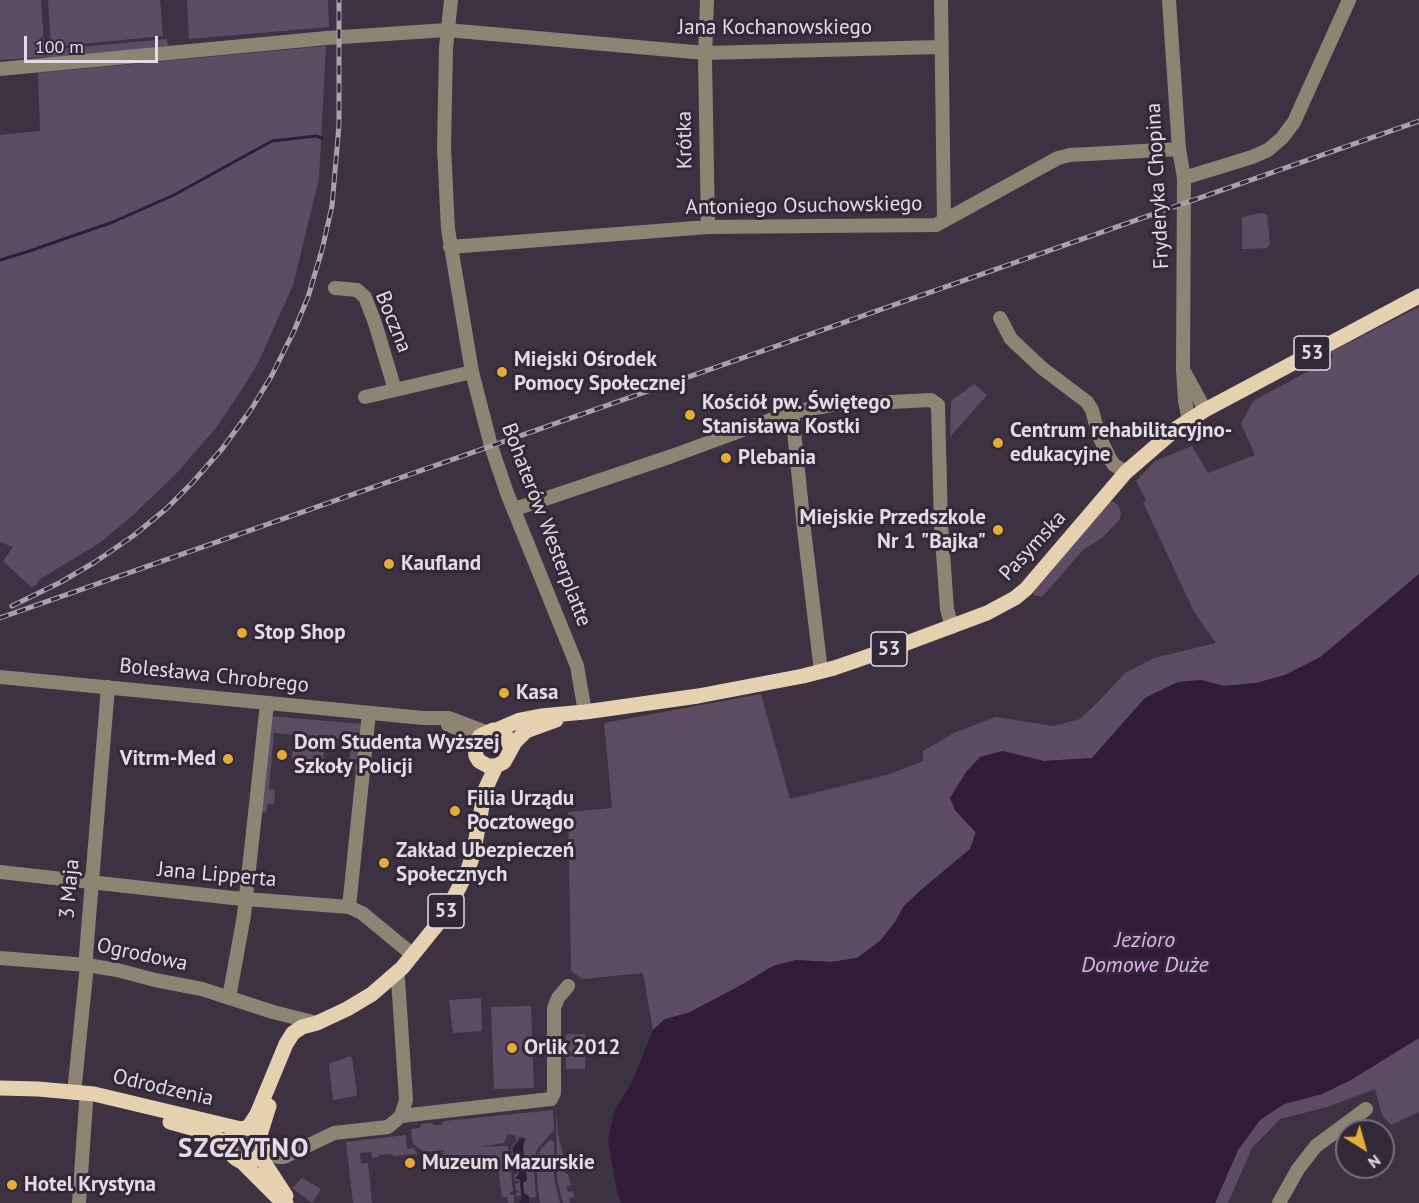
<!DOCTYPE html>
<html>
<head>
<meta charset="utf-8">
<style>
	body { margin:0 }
	#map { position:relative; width:1419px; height:1203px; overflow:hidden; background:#3d3241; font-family:"PT Sans",sans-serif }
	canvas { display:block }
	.north { position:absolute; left:1335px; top:1119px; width:60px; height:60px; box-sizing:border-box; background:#332837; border:2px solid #79707d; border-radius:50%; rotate:143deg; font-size:16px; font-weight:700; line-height:24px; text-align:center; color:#e2dce5 }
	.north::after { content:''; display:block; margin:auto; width:21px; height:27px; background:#e5ad36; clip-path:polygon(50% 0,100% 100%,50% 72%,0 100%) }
	.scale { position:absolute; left:24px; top:36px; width:134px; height:27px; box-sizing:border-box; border:3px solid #e2dce5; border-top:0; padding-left:8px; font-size:18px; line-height:21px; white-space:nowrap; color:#e2dce5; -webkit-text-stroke:4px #332837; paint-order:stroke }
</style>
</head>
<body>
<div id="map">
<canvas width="1419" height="1203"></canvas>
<div class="north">N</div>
<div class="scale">100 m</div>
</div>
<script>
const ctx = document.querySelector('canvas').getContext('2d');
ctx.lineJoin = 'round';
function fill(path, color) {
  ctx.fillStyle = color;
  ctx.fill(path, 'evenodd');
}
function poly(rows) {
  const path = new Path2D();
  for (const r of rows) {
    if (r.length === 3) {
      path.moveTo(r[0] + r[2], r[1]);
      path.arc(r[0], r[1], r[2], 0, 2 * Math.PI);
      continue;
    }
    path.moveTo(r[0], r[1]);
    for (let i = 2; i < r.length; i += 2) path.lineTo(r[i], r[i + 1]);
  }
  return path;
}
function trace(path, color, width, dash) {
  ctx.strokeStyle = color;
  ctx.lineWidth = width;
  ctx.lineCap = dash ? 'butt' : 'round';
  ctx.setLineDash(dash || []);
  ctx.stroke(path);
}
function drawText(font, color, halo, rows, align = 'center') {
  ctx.font = font + ' "PT Sans",sans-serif';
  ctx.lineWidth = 6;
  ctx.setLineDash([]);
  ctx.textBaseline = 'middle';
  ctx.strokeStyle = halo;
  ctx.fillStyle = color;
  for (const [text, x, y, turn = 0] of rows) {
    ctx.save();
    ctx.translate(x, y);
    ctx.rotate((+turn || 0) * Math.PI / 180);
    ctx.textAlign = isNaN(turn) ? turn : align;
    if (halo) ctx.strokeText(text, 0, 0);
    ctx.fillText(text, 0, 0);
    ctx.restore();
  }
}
const green = poly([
	[0,0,41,0,45,57,0,60],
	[48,0,160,0,163,36,51,47],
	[187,0,328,0,329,27,189,39],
	[167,39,168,46,166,48,47,59,46,50],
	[326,46,319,179,293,285,259,361,241,391,215,429,175,475,132,516,98,544,40,579,36,585,31,587,3,561,13,547,0,542,0,135,40,131,38,73],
	[1262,213,1267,215,1270,244,1267,248,1242,249,1242,217],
	[1419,307,1419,574,1320,657,1285,675,1256,683,1224,686,1201,680,1178,682,1145,698,1092,758,1044,761,1002,751,970,849,904,906,895,922,880,941,857,958,831,962,796,960,773,966,748,981,688,1013,665,1019,653,1030,643,973,583,979,571,971,568,812,612,808,604,723,761,694,790,799,890,774,923,761,923,751,935,744,956,732,996,717,1054,726,1080,719,1100,700,1125,673,1154,658,1216,643,1194,612,1143,502,1146,500,1136,481,1155,461,1192,446,1208,473,1255,455,1241,424,1253,401,1333,358,1331,352],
	[974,384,987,395,950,437,951,401],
	[1109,502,1114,502,1118,505,1121,512,1120,519,1102,538,1084,549,1042,597,1034,595,1033,593],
	[268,716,364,724,359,770,349,769,351,740,326,737,323,761,292,758,294,735,274,733,269,789,275,790,274,804,268,804,266,813,261,812],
	[481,998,482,1031,453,1033,449,1000],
	[531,1006,534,1088,494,1089,491,1007],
	[566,1034,585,1034,585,1069,566,1069],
	[1419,1038,1419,1112,1391,1125,1382,1115,1375,1089,1327,1107,1280,1119,1252,1148,1228,1203,1215,1203,1238,1150,1260,1120,1284,1104,1322,1094],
	[350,1056,352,1058,357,1092,356,1096,333,1100,329,1065,331,1063],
	[553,1110,554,1130,538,1148,533,1159,536,1197,529,1198,524,1194,523,1183,527,1180,523,1147,526,1138,519,1137,516,1143,512,1147,513,1155,517,1156,518,1160,514,1162,518,1163,521,1195,516,1196,516,1193,519,1192,516,1190,515,1184,519,1183,519,1181,515,1181,514,1174,518,1174,518,1171,514,1171,513,1167,517,1167,517,1164,513,1164,513,1160,516,1159,516,1157,512,1157,511,1146,516,1142,515,1135,508,1134,504,1143,479,1147,508,1146,513,1191,510,1192,510,1195,514,1195,514,1203,508,1203,507,1197,502,1197,497,1159,453,1164,452,1158,444,1158,444,1154,440,1153,444,1152,444,1150,424,1152,413,1144,411,1129,420,1128,421,1124,432,1123,434,1125,441,1125,444,1121],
	[556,1110,558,1134,567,1171,565,1172,565,1174,568,1174,571,1185,566,1187,568,1192,573,1191,574,1197,569,1198,570,1203,563,1203,557,1179],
	[247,1145,11],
	[406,1135,407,1149,413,1148,418,1154,393,1156,393,1154,379,1155,379,1157,372,1158,371,1152,360,1153,361,1164,368,1163,372,1203,353,1203,346,1142],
	[550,1140,554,1142,554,1179,560,1203,540,1203,538,1190,536,1159,541,1149],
	[302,1178,321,1189,312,1203,292,1188]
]);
const water = poly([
	[1419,574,1419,1038,1351,1080,1322,1094,1284,1104,1260,1120,1238,1150,1215,1203,621,1203,617,1191,608,1140,614,1111,632,1082,653,1030,665,1019,688,1013,733,990,773,966,796,960,831,962,857,958,880,941,895,922,904,906,922,889,970,849,976,833,955,810,950,798,966,772,980,757,1002,751,1044,761,1092,758,1145,698,1178,682,1201,680,1224,686,1256,683,1285,675,1321,657],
	[522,1138,524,1140,523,1147,527,1180,523,1183,524,1193,529,1196,529,1203,518,1203,522,1200,520,1180,515,1178,519,1174,519,1171,515,1170,518,1167,518,1163,514,1161,518,1160,517,1156,513,1155,513,1148]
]);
const stream = poly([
	[38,248,113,222,174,195,272,141,316,136,322,138],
	[0,260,36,249]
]);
const minor = poly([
	[451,0,446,48,444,147,448,229,472,372,491,446,507,493,577,666,585,712],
	[707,0,705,58,708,227],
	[941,0,944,221],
	[1169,0,1179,149,1184,178,1183,369,1185,401,1189,420],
	[0,69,327,38,447,30,705,53,940,47],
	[1184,178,1252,157,1268,150,1282,138,1294,122,1349,0],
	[450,247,708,227,936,225,1058,158,1070,155,1179,149],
	[335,288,357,290,365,297,375,323,395,390],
	[1000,318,1011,339,1042,368,1087,402,1092,410,1099,436,1110,459,1114,465,1126,472],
	[1185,373,1205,410],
	[365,397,472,372],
	[792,412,805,538,821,671],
	[515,509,672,456,792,412,832,405,931,400,938,405,941,525,947,609,952,627],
	[0,677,423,718,449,718,486,732],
	[448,725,459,729,475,746],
	[0,872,233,898,349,907,362,913,413,955],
	[349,907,369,713],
	[0,958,87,965,117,970,155,980,202,989,273,1012,317,1023],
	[395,975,398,979,406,1100,401,1116],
	[229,998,244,915,267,703],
	[74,1093,87,965,86,956,88,930,108,687],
	[401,1116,551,1099,554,1093,554,1008,558,998,568,986],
	[263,1150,278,1157,284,1157,334,1133,388,1127,401,1116],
	[79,1203,86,1103],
	[1279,1203,1298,1169,1316,1146,1366,1109]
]);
const major = poly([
	[497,730,520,720,541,716,585,712,698,696,803,676,834,668,904,644,987,613,1015,598,1026,589,1126,472,1177,428,1205,410,1419,296],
	[511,749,506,736,497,730,493,730,480,736,475,746,476,756,479,761,488,766,496,766,504,762,515,742,526,731,556,720],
	[0,1088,38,1089,94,1094,241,1129],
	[170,1122,202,1131,220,1140,230,1148],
	[246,1145,17],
	[248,1128,257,1114,286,1044,293,1033,302,1027,317,1023,347,1009,372,994,402,968,436,926,453,899,467,872,473,855,485,790,496,766],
	[260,1135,269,1106],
	[260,1156,286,1196],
	[243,1163,276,1196,286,1203]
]);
const rail = poly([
	[12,606,61,582,95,562,133,536,166,509,192,483,222,449,252,408,272,375,294,331,308,297,322,250,332,206,339,125,339,0],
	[0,618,1419,121]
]);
const markers = [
	[502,372,6,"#e5ad36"],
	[690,415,6,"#e5ad36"],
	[998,443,6,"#e5ad36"],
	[726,458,6,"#e5ad36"],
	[998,530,6,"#e5ad36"],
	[389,564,6,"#e5ad36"],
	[242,633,6,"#e5ad36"],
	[504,693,6,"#e5ad36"],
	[282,755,6,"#e5ad36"],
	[228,759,6,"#e5ad36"],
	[455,811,6,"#e5ad36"],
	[384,863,6,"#e5ad36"],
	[512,1048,6,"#e5ad36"],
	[410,1163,6,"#e5ad36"],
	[12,1185,6,"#e5ad36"]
];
const shields = [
	[1312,353,36],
	[889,649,36],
	[446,911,36]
];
const shieldNames = [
	["53",1312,353],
	["53",889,649],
	["53",446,911]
];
const streetNames = [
	["Jana Kochanowskiego",775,28],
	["Krótka",685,140,-91],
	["Fryderyka Chopina",1158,186,-93],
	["Antoniego Osuchowskiego",804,206,-1],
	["Boczna",393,322,68],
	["Bohaterów Westerplatte",546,525,69],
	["Pasymska",1033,546,-47],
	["Bolesława Chrobrego",214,676,6],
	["Jana Lipperta",217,875,5],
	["3 Maja",70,889,-85],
	["Ogrodowa",142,955,12],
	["Odrodzenia",163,1088,13]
];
const poiNames = [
	["Miejski Ośrodek",514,360],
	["Pomocy Społecznej",514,384],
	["Kościół pw. Świętego",702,403],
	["Stanisława Kostki",702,427],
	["Centrum rehabilitacyjno-",1010,431],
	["edukacyjne",1010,455],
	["Plebania",738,458],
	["Miejskie Przedszkole",986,518,"right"],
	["Nr 1 \"Bajka\"",986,542,"right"],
	["Kaufland",401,564],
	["Stop Shop",254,633],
	["Kasa",516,693],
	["Dom Studenta Wyższej",294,743],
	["Szkoły Policji",294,767],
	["Vitrm-Med",216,759,"right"],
	["Filia Urządu",467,799],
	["Pocztowego",467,823],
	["Zakład Ubezpieczeń",396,851],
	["Społecznych",396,875],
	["Orlik 2012",524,1048],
	["Muzeum Mazurskie",422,1163],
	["Hotel Krystyna",24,1185]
];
const waterNames = [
	["Jezioro",1145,941],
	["Domowe Duże",1145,966]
];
const districtNames = [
	["SZCZYTNO",244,1149]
];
fill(green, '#5d4d64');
fill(water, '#301b39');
trace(stream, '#301b39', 3);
trace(minor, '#8e8474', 14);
trace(major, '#e5d1af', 15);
trace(rail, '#a9a1ac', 5);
trace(rail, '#332837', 3, [9]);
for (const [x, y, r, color] of markers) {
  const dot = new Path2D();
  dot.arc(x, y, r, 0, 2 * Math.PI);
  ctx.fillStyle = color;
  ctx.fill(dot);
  trace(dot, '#332837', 2);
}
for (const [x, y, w] of shields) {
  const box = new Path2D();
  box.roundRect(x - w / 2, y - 17, w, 34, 4.5);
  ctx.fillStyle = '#332837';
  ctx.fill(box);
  trace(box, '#e2dce5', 1.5);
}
drawText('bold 20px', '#e2dce5', null, shieldNames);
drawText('21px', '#e2dce5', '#332837', streetNames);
drawText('bold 21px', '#e2dce5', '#332837', poiNames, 'left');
drawText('italic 22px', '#dbb3ec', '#332837', waterNames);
ctx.letterSpacing = '1.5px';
drawText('bold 27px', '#e2dce5', '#332837', districtNames);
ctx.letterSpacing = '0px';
</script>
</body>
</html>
